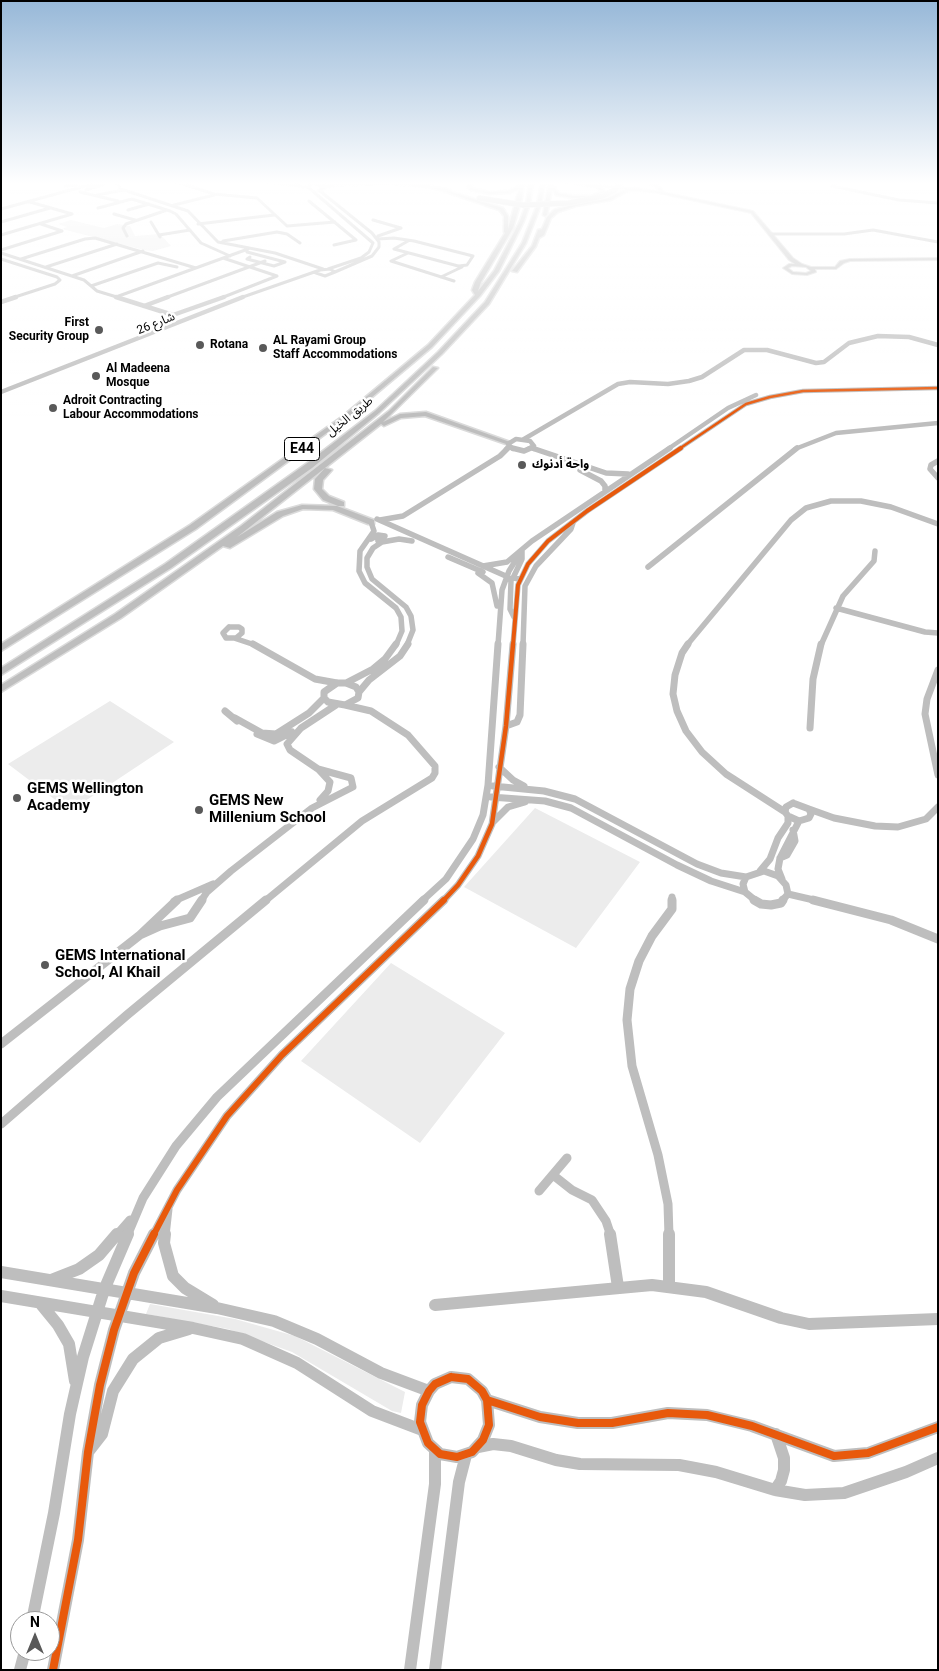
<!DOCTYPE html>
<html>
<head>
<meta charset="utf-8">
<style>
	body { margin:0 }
	#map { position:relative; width:939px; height:1671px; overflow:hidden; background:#fff; font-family:Roboto,sans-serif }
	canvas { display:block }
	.frame { position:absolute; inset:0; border:2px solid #000; pointer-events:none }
	.north { position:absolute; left:10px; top:1611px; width:50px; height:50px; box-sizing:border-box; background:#fff; border:1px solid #999; border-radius:50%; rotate:0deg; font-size:14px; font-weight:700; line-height:20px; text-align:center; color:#000 }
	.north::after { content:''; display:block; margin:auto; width:18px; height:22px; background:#595959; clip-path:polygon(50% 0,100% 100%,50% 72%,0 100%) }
</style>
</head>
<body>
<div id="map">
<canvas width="939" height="1671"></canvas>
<div class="frame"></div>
<div class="north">N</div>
</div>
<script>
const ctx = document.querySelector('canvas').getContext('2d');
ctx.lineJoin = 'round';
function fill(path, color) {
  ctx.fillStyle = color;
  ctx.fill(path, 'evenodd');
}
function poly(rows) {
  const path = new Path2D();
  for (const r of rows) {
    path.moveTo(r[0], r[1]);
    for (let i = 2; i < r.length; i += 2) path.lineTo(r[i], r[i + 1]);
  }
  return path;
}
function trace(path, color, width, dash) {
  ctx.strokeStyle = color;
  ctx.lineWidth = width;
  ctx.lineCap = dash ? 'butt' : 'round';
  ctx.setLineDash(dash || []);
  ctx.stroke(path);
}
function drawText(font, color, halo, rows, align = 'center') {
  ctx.font = font + ' Roboto,"Noto Sans Arabic",sans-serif';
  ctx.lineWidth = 5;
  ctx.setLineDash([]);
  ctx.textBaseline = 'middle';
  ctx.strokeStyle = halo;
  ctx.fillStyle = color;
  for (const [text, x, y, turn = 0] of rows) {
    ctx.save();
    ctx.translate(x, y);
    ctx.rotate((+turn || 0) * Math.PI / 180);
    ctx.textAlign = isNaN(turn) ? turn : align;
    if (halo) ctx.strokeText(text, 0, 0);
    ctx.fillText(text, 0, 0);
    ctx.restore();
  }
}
const green = poly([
	[71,220,104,228,117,224,130,226,135,236,160,234,171,246,153,251,144,250,62,229,67,227,58,224],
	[110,701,174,742,70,811,8,764],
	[535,808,640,862,576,948,464,887],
	[391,963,505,1033,420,1143,301,1061],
	[150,1304,235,1319,295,1336,405,1392,401,1413,392,1411,292,1352,228,1329,146,1314]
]);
const minorFar5 = poly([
	[116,182,121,189,188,211,218,242,275,253,323,269],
	[176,182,214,194,257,198,287,226,335,222],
	[838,182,832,186,899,200,938,203],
	[67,184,72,184,77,185,65,186,67,184],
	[80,192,118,201],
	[97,195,123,190],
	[309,201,356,240,334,245],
	[174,205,214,195],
	[98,208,132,199,170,211,176,214,201,243,230,256],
	[1,209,85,186,104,184,86,190],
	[128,210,149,204],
	[114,214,135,220],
	[373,220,401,228,378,236],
	[1,222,50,208],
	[151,222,160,237],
	[198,224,274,215],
	[770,234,844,234,873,230,938,242],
	[1,235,72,214,30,202],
	[159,235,190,230],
	[127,236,123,228,126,224,167,210],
	[378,239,394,238,414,241,473,256,467,265,459,266],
	[223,241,277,232,287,234,300,243],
	[408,241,394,249,462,267,441,277],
	[1,250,62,231,41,224],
	[247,252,285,262,274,266,247,259,250,257],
	[1,253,84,280,97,291,120,298],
	[408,253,391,261,454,281],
	[1,259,57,277,60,280,55,284,12,298],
	[21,259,85,239,95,238,196,268],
	[46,267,117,244],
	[328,269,361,258,369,252,373,243,308,187,312,184,322,185,320,191,372,233,379,242,379,247,372,256,335,272],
	[72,276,143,251],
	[91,286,158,263,177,267],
	[116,297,248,249],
	[165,298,265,261],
	[221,298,277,276,223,258],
	[240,298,320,270,330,269,335,272,325,276,316,273]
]);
const minorFar4 = poly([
	[116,297,173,315,224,297],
	[1,302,16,297],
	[144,306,168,297],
	[1,392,243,297],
	[524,439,618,384,630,382,668,384,689,381,702,377,744,350,767,350,816,363,824,362,849,343,878,336,909,337,938,345],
	[532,448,534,449],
	[506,449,509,446],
	[513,449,508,444,516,439,530,441,534,446,528,449],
	[668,449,728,408,756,395],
	[679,449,746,404,770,397,803,391,938,388],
	[795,449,836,433,938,423]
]);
const minorFar3 = poly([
	[512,448,524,451,531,448],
	[532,448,606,473,628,474],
	[938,461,931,465,930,469,938,478],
	[580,470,601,481,605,486,605,491],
	[377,519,508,577,511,581,510,609,514,617],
	[380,520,403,516,500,456,508,448],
	[371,522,374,531,360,551,359,571,365,583,396,608,401,617,402,631,396,645],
	[371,539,378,535,385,536,378,541],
	[448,557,483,572],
	[483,566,507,562,532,541,670,448],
	[648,567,797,448],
	[478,573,492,583,497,606],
	[520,579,513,578,522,559,522,550],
	[836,608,925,632,938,633],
	[229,627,239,627,242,629,242,633,236,638,226,638,223,633,229,627],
	[234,638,255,645],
	[407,645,413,630,411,616,406,607,372,579,367,567,367,558,373,548,382,542,399,539,412,541],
	[498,645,502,590,509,571,522,550],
	[513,645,518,585,528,564,548,541,587,511,681,448],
	[523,645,525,586,536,566,571,529,573,523],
	[687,645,791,520,806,508,831,501,861,501,891,507,938,524],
	[821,645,843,596,874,561,875,551]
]);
const minorFar2 = poly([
	[253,644,315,679,337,683],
	[688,644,682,653,675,675,673,694,677,711,686,731,702,752,726,774,785,812],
	[938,670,927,699,925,714,938,775],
	[337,683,346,683,356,687,359,692,358,698,345,705,328,702,324,698,324,692,337,683],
	[346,683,373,669,385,659,396,644],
	[359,692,369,680,400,656,408,644],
	[225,711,237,721],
	[235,718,262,733,276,734,309,713,324,698],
	[506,726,517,722,520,715,523,644],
	[810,728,813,679,821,644],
	[257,734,274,741,292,732],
	[499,767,513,780,524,786],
	[493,786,544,791,575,799,697,864,721,873,746,877],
	[491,797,545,801,571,808,677,865,711,881,745,892],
	[320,800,328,791,330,782,318,769,290,750,287,744,301,728,336,705],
	[793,803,809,809,811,814,809,818,799,821,788,816,785,812,786,807,793,803],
	[809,809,834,818,875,826,898,827,926,819,938,807],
	[493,822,508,807,525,802],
	[780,858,787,855,795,841,793,830],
	[760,871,770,859,778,838,788,823,788,816],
	[782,879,778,869,780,858,799,821],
	[788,894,818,901],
	[672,897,672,901],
	[174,901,213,884],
	[201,901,207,892,231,871,312,808,353,787,351,778,318,769],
	[265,901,362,821,432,778,435,773,435,766,408,735,371,711,345,705],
	[422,901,446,879,473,839,483,815,488,785,498,644],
	[443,901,458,885,478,856,492,824,506,726,513,644],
	[756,901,745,892,743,884,746,877,764,871,778,876,786,885,788,894,782,901]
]);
const minorFar1 = poly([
	[754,900,761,904,771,905,781,903,783,900],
	[813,900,891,920,938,939],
	[140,935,160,926,190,918,202,900],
	[1,1044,140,935,177,900],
	[1,1124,127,1015,266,900],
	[553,1175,572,1190,592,1200,606,1221,611,1236],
	[539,1191,567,1158],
	[116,1236,130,1220],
	[127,1236,143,1198,176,1146,217,1097,424,900],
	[153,1236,177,1190,227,1116,282,1055,444,900],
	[165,1236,168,1209],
	[669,1236,668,1204,658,1155,632,1066,627,1020,630,989,639,961,652,936,672,909,672,900]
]);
const minor = poly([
	[165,1234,164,1243,173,1276,185,1288,213,1305],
	[610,1234,618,1287],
	[1,1272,217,1308,274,1321,317,1339,381,1373,429,1391],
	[51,1280,79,1269,99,1255,117,1234],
	[669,1286,669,1234],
	[1,1296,193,1328,243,1339,297,1363,372,1411,422,1430],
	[40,1303,58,1325,69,1344,75,1381],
	[435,1305,652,1285,706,1292,781,1318,809,1324,938,1319],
	[451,1377,468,1379,482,1391,487,1400,489,1425,483,1440,472,1452,457,1457,440,1454,428,1443,420,1422,422,1405,429,1391,435,1384,451,1377],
	[487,1400,540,1417,578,1423,612,1423,668,1413,707,1415,752,1426,834,1456,868,1453,938,1427],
	[478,1447,493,1444,511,1446,556,1460,580,1464,679,1465,716,1472,775,1490,805,1495,844,1493,906,1472,938,1458],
	[88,1452,102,1434,113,1391,133,1359,159,1338,189,1329],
	[775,1490,781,1481,784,1470,784,1458,776,1434],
	[32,1621,54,1513,70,1414,83,1357,104,1290,128,1234],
	[20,1670,25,1651],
	[53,1670,78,1540,88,1452,100,1385,114,1330,134,1273,154,1234],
	[410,1670,435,1484,435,1450],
	[435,1670,459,1482,466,1455]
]);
const major = poly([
	[266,182,278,182,311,187,309,188,266,182],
	[565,182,658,191,753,211,793,258,802,264,811,267,835,267,840,261,850,259,938,258,938,260,850,261,844,263,836,269,815,269,816,272,807,275,792,274,783,268,789,264,795,264,789,260,751,213,658,193,565,182],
	[792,266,806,267,811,271,806,273,793,272,788,268,792,266]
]);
const highway = poly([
	[396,182,422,184,451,190,452,192,503,208,508,216,508,229,519,189,509,193,490,194,470,190,467,186,471,182,475,182,471,186,472,188,490,192,508,191,520,185,520,182,524,182,522,198,513,228,481,282,478,291,494,271,520,221,526,204,529,182,533,182,530,204,524,221,499,271,480,296,432,347,347,418,196,529,1,651,1,644,190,525,343,416,428,345,475,295,472,290,475,282,505,233,504,232,504,216,499,210,443,191,422,186,390,184,335,185,325,188,321,192,318,191,323,186,335,183,396,182],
	[541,182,545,182,541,205,526,243,489,304,442,354,379,413,312,468,171,568,1,675,1,668,165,564,306,464,375,411,438,352,485,302,522,243,537,205,541,182],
	[549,182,553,182,553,185,559,193,573,196,591,196,601,192,597,187,577,184,576,182,599,185,606,193,591,198,573,198,556,195,552,189,547,215,545,216,543,215,549,182],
	[646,182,657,184,664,192,661,193,655,186,646,182],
	[639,188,640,190,628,191,611,200,576,206,558,212,551,218,544,235,539,238,536,246,517,272,512,271,532,246,538,230,542,229,547,217,554,210,575,204,608,198,626,189,639,188],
	[433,367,438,368,383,422,400,414,426,412,510,442,510,444,506,444,425,416,401,418,384,426,381,424,237,537,277,512,302,505,337,506,374,520,374,524,368,524,333,510,303,509,283,516,230,548,223,546,121,618,1,692,1,685,115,614,241,526,389,411,433,367],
	[325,468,332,470,323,480,322,489,329,496,344,502,344,506,338,506,323,500,314,489,315,479,325,468]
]);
const highwayBridge = poly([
	[479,198,523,205,569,203,603,196,616,189,620,182]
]);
const cyclewayFar4 = poly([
	[679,449,746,404,770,397,803,391,938,388]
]);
const cyclewayFar3 = poly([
	[513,645,518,585,528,564,548,541,587,511,681,448]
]);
const cyclewayFar2 = poly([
	[443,901,458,885,478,856,492,824,506,726,513,644]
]);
const cyclewayFar1 = poly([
	[153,1236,177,1190,227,1116,282,1055,444,900]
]);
const cycleway = poly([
	[451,1377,468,1379,482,1391,487,1400,489,1425,483,1440,472,1452,457,1457,440,1454,428,1443,420,1422,422,1405,429,1391,435,1384,451,1377],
	[487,1400,540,1417,578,1423,612,1423,668,1413,707,1415,752,1426,834,1456,868,1453,938,1427],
	[53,1670,78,1540,88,1452,100,1385,114,1330,134,1273,154,1234]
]);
const markers = [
	[99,330,5,"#595959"],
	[200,345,5,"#595959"],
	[263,348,5,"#595959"],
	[96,376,5,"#595959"],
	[53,408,5,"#595959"],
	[522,465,5,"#595959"],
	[17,798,5,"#595959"],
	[199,810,5,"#595959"],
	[45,965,5,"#595959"]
];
const farPoinames = [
	["First",89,323,"right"],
	["Security Group",89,337,"right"],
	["AL Rayami Group",273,341],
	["Staff Accommodations",273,355],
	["Rotana",210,345],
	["Al Madeena",106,369],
	["Mosque",106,383],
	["Adroit Contracting",63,401],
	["Labour Accommodations",63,415],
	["واحة أدنوك",532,465]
];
const farStreetnames = [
	["شارع 26",156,324,-22],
	["طريق الخيل",350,417,-39]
];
const shields = [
	[302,449,35]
];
const shieldNames = [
	["E44",302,449]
];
const poiNames = [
	["GEMS Wellington",27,789],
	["Academy",27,806],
	["GEMS New",209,801],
	["Millenium School",209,818],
	["GEMS International",55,956],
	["School, Al Khail",55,973]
];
fill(green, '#ececec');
trace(major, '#dbdbdb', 2);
trace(highway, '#dbdbdb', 3);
trace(minorFar5, '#bebebe', 3);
trace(minorFar4, '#bebebe', 4.5);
trace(minorFar3, '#bebebe', 5.5);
trace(minorFar2, '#bebebe', 7);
trace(minorFar1, '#bebebe', 9);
trace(minor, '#bebebe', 12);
fill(major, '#bebebe');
fill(highway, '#bebebe');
trace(highwayBridge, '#dbdbdb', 6, []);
trace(highwayBridge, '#bebebe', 5);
trace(cyclewayFar4, '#e8590c', 2.5);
trace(cyclewayFar3, '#e8590c', 4);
trace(cyclewayFar2, '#e8590c', 4.5);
trace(cyclewayFar1, '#e8590c', 6);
trace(cycleway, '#e8590c', 8);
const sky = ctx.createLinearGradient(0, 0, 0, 416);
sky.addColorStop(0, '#97b8d8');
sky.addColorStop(0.44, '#fff');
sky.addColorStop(1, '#ffffff00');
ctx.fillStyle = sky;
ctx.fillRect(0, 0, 939, 416);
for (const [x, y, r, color] of markers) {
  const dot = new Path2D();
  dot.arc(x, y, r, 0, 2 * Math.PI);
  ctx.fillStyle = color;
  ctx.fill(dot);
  trace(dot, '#fff', 2);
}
drawText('bold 12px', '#000', '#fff', farPoinames, 'left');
drawText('12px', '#000', '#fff', farStreetnames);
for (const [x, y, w] of shields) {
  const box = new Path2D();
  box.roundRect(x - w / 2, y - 11.5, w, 23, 4);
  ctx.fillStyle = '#fff';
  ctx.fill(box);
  trace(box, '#000', 1);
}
drawText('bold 14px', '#000', null, shieldNames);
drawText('bold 15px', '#000', '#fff', poiNames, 'left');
</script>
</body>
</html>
